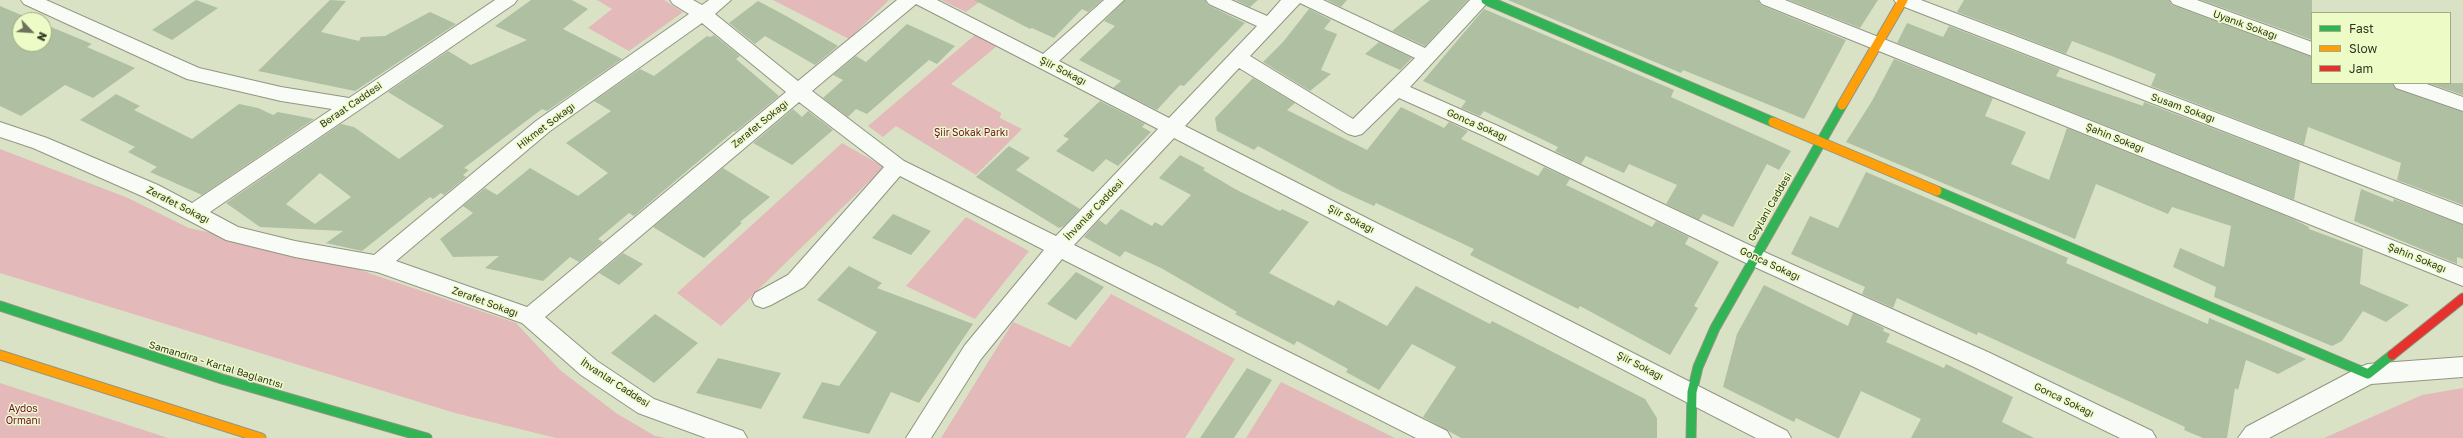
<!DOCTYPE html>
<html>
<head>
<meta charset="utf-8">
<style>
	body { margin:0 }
	#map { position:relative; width:2463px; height:438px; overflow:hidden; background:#dae2c6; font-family:"Golos Text",sans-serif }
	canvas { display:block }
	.legend { position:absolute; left:2311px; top:12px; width:140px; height:72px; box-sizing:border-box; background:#edfbc7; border:1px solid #a1ac85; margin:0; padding:5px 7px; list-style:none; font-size:12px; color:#303521 }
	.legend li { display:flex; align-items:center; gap:8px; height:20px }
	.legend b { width:20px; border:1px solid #a1ac85 }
	.north { position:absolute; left:12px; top:12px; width:40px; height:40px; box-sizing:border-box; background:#edfbc7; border:1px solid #a1ac85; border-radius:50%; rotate:115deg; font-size:11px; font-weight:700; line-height:16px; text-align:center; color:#303521 }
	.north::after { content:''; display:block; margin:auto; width:14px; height:18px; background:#6c725b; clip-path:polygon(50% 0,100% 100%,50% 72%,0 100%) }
</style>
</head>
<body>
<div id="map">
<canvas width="2463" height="438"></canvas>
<ul class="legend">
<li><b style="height:5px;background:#30b455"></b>Fast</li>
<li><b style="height:5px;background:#ff9f0a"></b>Slow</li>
<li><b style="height:5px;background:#e5322d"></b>Jam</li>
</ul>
<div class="north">N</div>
</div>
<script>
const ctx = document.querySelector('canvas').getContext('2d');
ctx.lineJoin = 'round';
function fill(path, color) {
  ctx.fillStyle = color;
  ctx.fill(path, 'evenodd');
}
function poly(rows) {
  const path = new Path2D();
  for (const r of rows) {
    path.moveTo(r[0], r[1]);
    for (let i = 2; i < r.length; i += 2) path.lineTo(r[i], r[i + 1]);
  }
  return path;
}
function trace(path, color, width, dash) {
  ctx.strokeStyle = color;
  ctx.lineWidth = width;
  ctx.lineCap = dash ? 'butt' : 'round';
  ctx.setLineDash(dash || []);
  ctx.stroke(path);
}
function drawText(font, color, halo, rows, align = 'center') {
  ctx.font = font + ' "Golos Text",sans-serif';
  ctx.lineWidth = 3;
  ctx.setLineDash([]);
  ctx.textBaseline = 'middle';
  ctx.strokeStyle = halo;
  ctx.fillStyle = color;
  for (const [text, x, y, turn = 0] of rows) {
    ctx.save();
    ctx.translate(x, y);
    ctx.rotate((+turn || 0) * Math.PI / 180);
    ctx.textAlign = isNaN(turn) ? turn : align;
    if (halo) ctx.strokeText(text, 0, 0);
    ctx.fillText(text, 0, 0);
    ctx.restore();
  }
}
const green = poly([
	[597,0,664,0,683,12,629,51,588,28,612,9],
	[773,0,889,0,849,39],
	[941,0,982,0,966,12],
	[975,35,997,46,951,84,1001,113,1000,118,1022,129,976,175,896,126,883,137,868,126],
	[842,143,884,167,721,326,677,293],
	[0,149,128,198,189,228,322,257,516,323,560,370,616,413,655,436,667,438,556,438,455,413,0,273],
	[966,217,1029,251,975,319,906,286],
	[1111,294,1235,359,1185,438,941,438,1013,322,1070,347],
	[1281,382,1395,438,1246,438],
	[0,383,168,438,0,438],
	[2463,388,2463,438,2324,438,2422,395]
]);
const building = poly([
	[196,0,218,8,172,40,152,30],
	[330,0,346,1,321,32,359,41,361,37,385,36,430,12,456,24,355,91,258,71],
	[531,0,572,0,588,9,563,29,622,59,547,111,542,109,464,168,469,170,463,175,466,177,444,195,441,193,433,199,430,197,362,251,326,243,343,231,260,227,226,203,341,124,354,127,399,159,444,126,388,92,448,51,471,65,527,40,495,26],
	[320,173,351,197,315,224,286,204],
	[974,0,1102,0,1088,12,1082,9,1054,38,1032,28,1030,29],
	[1125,0,1205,0,1208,5,1245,23,1184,86,1180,85,1157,110,1113,88,1121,81,1079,60,1115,26,1104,21],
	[1235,0,1258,0,1250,7],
	[1327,0,1347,0,1341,7],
	[1430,0,1468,0,1425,46,1392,31],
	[1508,0,1758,0,1761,5,1846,40,1804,119,1683,70,1681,73],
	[1789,0,1878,0,1860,28],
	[1964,0,2169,0,2172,5,2312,57,2312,83,2392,83,2396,89,2463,112,2463,205,2397,180,2401,163,2308,127,2304,145,2151,86,2156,74,2114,57,2072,41,2066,54,1957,12],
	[2201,0,2312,0,2312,40],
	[758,1,788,17,838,46,815,65,765,36,755,44,729,23],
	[0,6,33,20,20,20,20,44,44,44,44,24,92,44,87,47,135,68,93,98,65,85,21,116,0,106],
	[1309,9,1331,20,1324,29,1337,34,1321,70,1331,74,1310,91,1263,62,1283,42],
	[1484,9,1674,90,1671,97,1791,151,1779,170,1767,164,1733,227,1703,214,1699,220,1666,204,1677,185,1629,164,1624,173,1586,156,1581,164,1555,151,1558,147,1484,111,1480,116,1461,108,1466,101,1423,81],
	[1907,23,1943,37,1949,26,2060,69,2056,76,2143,106,2144,102,2300,162,2294,200,1897,43],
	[907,24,955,46,937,64,929,60,867,114,856,109,848,117,823,98,843,80,833,75,856,56,866,62],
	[714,35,740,56,736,59,779,96,735,132,734,131,634,216,629,213,598,239,603,242,579,262,570,257,543,281,485,268,499,256,453,257,440,239,473,213,463,206,485,188,497,195,530,168,578,196,608,173,566,143,611,111,594,101,640,69,654,76,707,36,710,37],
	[1379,42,1412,58,1400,70,1365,54],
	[1894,59,1993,98,1985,116,2026,132,2011,164,2049,180,2067,128,2291,218,2309,227,2309,229,2363,249,2360,284,2409,305,2386,322,2363,311,2342,341,2332,346,2214,297,2216,287,2173,267,2180,248,2224,267,2231,226,2172,207,2168,214,2096,184,2075,239,1846,142,1872,101],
	[1253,78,1295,103,1287,110,1367,150,1401,107,1444,128,1449,122,1468,131,1461,139,1538,176,1544,167,1570,179,1566,185,1610,206,1652,227,1656,221,1689,237,1685,244,1719,262,1694,306,1698,308,1670,355,1580,306,1578,309,1470,255,1474,249,1376,203,1374,206,1341,191,1258,146,1254,150,1217,131,1215,118],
	[2428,83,2463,83,2463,95],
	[116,94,140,106,134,110,192,139,239,104,258,108,273,115,278,112,314,119,202,195,150,172,157,167,128,152,135,147,80,120],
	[1100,101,1145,124,1142,127,1151,132,1118,166,1106,159,1093,172,1056,151,1069,139,1063,136],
	[793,109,802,117,808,111,833,130,792,165,753,143],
	[1009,146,1030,158,1016,170,1080,209,1064,226,1059,228,976,177],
	[1180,155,1205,168,1203,170,1235,189,1280,211,1282,209,1309,222,1269,273,1334,306,1338,300,1387,326,1416,286,1490,324,1492,321,1645,399,1657,418,1657,438,1461,438,1423,417,1456,367,1412,344,1379,390,1346,372,1348,369,1297,341,1294,345,1235,314,1237,312,1161,268,1125,251,1120,257,1084,237,1099,220,1106,225,1121,209,1152,226,1155,222,1162,226,1191,195,1159,178],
	[723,168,770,197,740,222,742,223,704,258,653,227],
	[1866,172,2068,258,2066,263,2208,324,2209,318,2306,359,2278,374,2246,360,2238,390,2235,388,2227,438,2203,438,2184,430,2185,427,1978,332,1977,335,1897,298,1893,308,1862,294,1865,287,1791,254,1810,216,1838,228],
	[2361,189,2393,202,2394,199,2463,225,2463,259,2457,257,2457,264,2354,221],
	[893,214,931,231,911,255,872,238],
	[623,253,643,264,619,285,599,273],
	[849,266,882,283,877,288,973,324,919,403,891,392,869,434,802,418,822,382,839,386,877,332,817,300],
	[1076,272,1104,287,1076,320,1047,304],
	[1764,285,1848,326,1853,313,1884,328,1883,331,1890,334,1886,342,1944,368,1946,364,2013,397,2002,422,2034,438,1911,438,1921,419,1861,391,1839,438,1837,438,1796,418,1794,422,1723,387,1737,334],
	[655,314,698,343,654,383,611,353],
	[718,358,781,373,761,409,696,393],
	[1247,368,1272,380,1234,438,1200,438]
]);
const street = poly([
	[21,0,46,0,199,68,281,87,349,98,495,0,517,0,514,4,210,212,238,227,295,241,374,255,536,121,689,14,673,4,670,0,693,0,702,5,709,0,731,0,715,14,798,81,897,0,937,0,1043,54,1104,0,1124,0,1059,61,1169,118,1257,26,1209,4,1206,0,1231,0,1267,16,1281,0,1323,0,1425,48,1470,0,1490,0,1410,87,1498,126,1762,251,1990,353,2152,431,2156,438,2120,438,1974,367,1746,263,1484,136,1399,98,1362,134,1355,136,1348,134,1239,68,1185,126,1787,431,1791,438,1756,438,1174,138,1074,245,1447,431,1451,438,1416,438,1062,259,981,359,931,438,906,438,965,345,1044,250,900,176,804,287,771,305,763,308,755,305,752,299,755,293,788,275,884,167,799,102,545,317,597,361,654,399,743,431,747,438,706,438,638,413,581,375,522,323,377,272,295,257,226,240,144,197,33,148,0,137,0,122,47,138,158,185,192,203,332,109,281,101,187,79,24,4,21,0],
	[1300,3,1415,58,1353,119,1250,56,1300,3],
	[916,4,1158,129,1056,236,904,161,812,91,916,4],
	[702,23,786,92,527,307,396,261,550,131,702,23],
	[1759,0,1785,0,2463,268,2463,286,1762,4,1759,0],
	[1894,0,1921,0,2463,207,2463,224,1897,4,1894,0],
	[2170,0,2197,0,2312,42,2312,56,2173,4,2170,0],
	[2393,83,2424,83,2463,97,2463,111,2396,88,2393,83],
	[2463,357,2463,377,2371,384,2269,438,2238,438,2246,427,2360,367,2368,364,2463,357]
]);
const fast = poly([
	[1486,0,1773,122],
	[1937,191,2368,374,2392,355],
	[0,306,222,379,427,438],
	[1691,438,1692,392,1698,367,1715,328,1842,105]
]);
const slow = poly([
	[1842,105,1903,0],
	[1773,122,1937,191],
	[0,355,261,438]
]);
const jam = poly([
	[2392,355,2463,298]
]);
const streetNames = [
	["Uyanık Sokağı",2245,25,20],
	["Şiir Sokağı",1063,71,27],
	["Beraat Caddesi",351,105,-34],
	["Susam Sokağı",2183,108,20],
	["Zerafet Sokağı",760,124,-39],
	["Gonca Sokağı",1477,125,24],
	["Hikmet Sokağı",546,126,-37],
	["Şahin Sokağı",2115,138,22],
	["Zerafet Sokağı",178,205,27],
	["Geylani Caddesi",1770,207,-60],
	["İhvanlar Caddesi",1094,210,-46],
	["Şiir Sokağı",1351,219,27],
	["Şahin Sokağı",2417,258,22],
	["Gonca Sokağı",1770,264,25],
	["Zerafet Sokağı",485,302,20],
	["Samandıra - Kartal Bağlantısı",216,365,17],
	["Şiir Sokağı",1640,366,27],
	["İhvanlar Caddesi",615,383,33],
	["Gonca Sokağı",2064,400,26]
];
const parkNames = [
	["Şiir Sokak Parkı",971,133],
	["Aydos",23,409],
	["Ormanı",23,421]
];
fill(green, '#e3b9ba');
fill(building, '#aebfa2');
trace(street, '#909680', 2);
trace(fast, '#909680', 11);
trace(slow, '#909680', 11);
trace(jam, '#909680', 11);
fill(street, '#f9fbf6');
trace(fast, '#30b455', 9);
trace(slow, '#ff9f0a', 9);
trace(jam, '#e5322d', 9);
drawText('10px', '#303521', '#edfbc7', streetNames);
drawText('10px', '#710d3a', '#edfbc7', parkNames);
</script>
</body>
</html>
